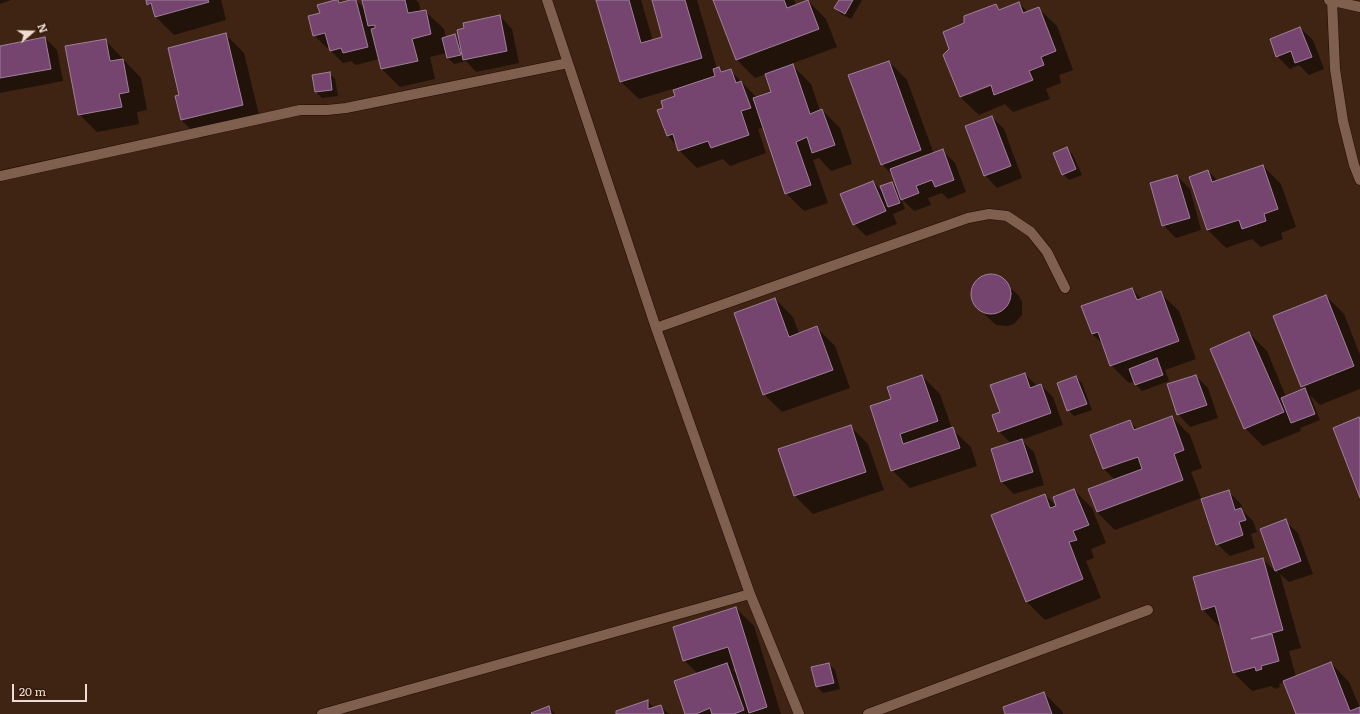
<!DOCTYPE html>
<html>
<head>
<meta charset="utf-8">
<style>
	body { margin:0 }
	#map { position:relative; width:1360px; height:714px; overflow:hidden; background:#3f2313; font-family:Literata,serif }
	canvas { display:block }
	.north { position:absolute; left:12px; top:12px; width:40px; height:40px; -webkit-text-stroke:3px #341a09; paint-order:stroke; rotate:70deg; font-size:11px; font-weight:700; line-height:16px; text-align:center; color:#eedcd2 }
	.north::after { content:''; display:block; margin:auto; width:14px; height:18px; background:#eedcd2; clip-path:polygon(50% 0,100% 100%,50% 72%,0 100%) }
	.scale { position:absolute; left:12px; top:684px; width:75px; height:18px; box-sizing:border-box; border:2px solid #eedcd2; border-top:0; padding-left:5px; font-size:12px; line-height:14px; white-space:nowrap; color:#eedcd2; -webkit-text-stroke:3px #341a09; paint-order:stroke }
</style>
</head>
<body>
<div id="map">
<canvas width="1360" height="714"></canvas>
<div class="north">N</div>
<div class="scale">20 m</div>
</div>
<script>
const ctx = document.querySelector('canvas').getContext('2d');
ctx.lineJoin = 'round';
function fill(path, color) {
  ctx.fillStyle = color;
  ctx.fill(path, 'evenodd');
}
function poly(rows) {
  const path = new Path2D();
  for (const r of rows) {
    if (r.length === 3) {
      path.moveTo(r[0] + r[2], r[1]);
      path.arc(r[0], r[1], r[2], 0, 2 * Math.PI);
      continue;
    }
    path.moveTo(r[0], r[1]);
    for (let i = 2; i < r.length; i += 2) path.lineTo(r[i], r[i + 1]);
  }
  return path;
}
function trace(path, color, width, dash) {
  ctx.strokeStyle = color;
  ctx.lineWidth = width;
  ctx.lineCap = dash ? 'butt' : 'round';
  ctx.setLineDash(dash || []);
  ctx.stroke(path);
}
const shadow = poly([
	[0,0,11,0,0,4],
	[147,0,221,0,226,20,174,35,156,17,154,10,148,4],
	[338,0,341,3,356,0,366,10,363,0,416,0,419,3,421,12,425,11,444,29,446,38,455,36,460,41,500,16,512,29,519,63,476,72,466,61,454,64,448,58,447,53,430,57,435,79,400,87,382,69,379,59,356,65,351,61,343,63,331,51,330,47,327,48,314,35,321,14],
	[597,0,641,0,653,41,664,38,653,0,697,0,717,69,719,68,724,73,730,70,757,98,772,92,766,74,755,78,737,60,714,0,794,0,797,6,808,1,826,19,837,47,791,64,811,84,820,111,822,110,840,128,852,164,831,171,819,158,813,160,828,203,804,211,786,193,764,127,758,129,766,153,730,166,723,159,697,168,679,150,677,146,668,136,664,108,676,97,673,89,639,99,620,81],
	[840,0,862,0,851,19,841,14,835,8],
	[1019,3,1028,12,1038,8,1057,26,1073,70,1059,75,1061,83,1046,89,1050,99,1013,112,1005,104,979,115,960,97,944,55,951,49,965,24,996,5,1001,10],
	[995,82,996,84,969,95,969,93],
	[1300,28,1313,40,1324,69,1309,75,1299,65,1290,69,1277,56],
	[226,35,244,53,261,123,200,138,181,120,181,96],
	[45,38,57,50,63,81,0,93,0,47],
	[105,40,141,78,147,110,137,112,139,124,97,132,79,114],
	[889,62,907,80,934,154,943,151,955,163,966,192,948,199,942,193,928,198,931,205,914,211,901,198,905,209,893,214,897,224,866,236,854,224,873,182,883,192,891,183,899,191,894,177,882,164],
	[329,73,335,79,338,96,322,98,316,92,313,76],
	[992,117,1004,129,1022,178,997,188,985,175],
	[1067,149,1073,155,1082,175,1069,180,1063,174],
	[1263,166,1281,184,1296,227,1281,233,1283,239,1261,247,1252,239,1226,248,1208,230,1208,171,1218,181],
	[1177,176,1190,189,1201,230,1176,238,1163,225],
	[990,276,996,276,1006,284,1019,296,1022,302,1022,315,1014,324,1008,326,996,325,978,308,974,303,972,291,979,280],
	[1132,289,1142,299,1160,293,1179,311,1196,359,1165,370,1169,381,1142,391,1136,385,1135,381,1129,383,1111,365,1104,345,1092,334],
	[1326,296,1344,314,1360,355,1360,389,1320,405,1310,395,1320,420,1300,428,1301,431,1263,446,1245,428,1249,333,1267,351,1286,397,1305,389,1302,387],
	[775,299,793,317,799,334,817,328,835,346,850,388,782,412,764,394],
	[1025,374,1037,386,1041,385,1053,397,1063,425,1021,440,1034,452,1044,485,1014,494,1002,482,992,449,1011,443,998,431,1001,413],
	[922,376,940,394,952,429,971,447,977,466,910,488,892,470,892,400],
	[1196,376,1208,388,1218,418,1190,427,1178,414],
	[1076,377,1082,383,1092,410,1074,416,1068,410],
	[1172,417,1190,435,1202,468,1191,472,1201,498,1115,530,1097,512,1115,480,1104,469,1092,435,1130,422,1138,430],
	[850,426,868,444,884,490,813,514,795,496],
	[1074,490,1092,508,1106,543,1091,549,1094,558,1086,561,1101,598,1045,620,1027,602,1045,495,1059,509],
	[1228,491,1241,504,1243,511,1253,521,1257,532,1251,534,1255,548,1230,556,1217,544],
	[1285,521,1298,533,1313,574,1289,582,1280,574,1301,648,1289,651,1296,677,1331,663,1349,682,1360,708,1360,714,1297,714,1285,682,1279,684,1280,687,1275,689,1271,686,1252,691,1234,673,1221,628,1203,610,1263,559,1278,574,1262,529],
	[1257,636,1258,639,1247,641],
	[736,608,754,626,781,714,686,714,698,674,684,660],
	[736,668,738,675,732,669],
	[829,664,835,670,840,689,823,693,817,687],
	[1044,693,1062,711,1063,714,1006,714],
	[648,701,654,708,660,706,669,714,617,714],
	[549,707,555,714,533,714]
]);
const building = poly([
	[146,0,208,0,209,2,155,17,151,3,147,5,146,0],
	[335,0,338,0,339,3,350,0,356,0,368,47,343,53,341,48,330,51,325,33,313,36,308,16,320,13,317,5,335,0],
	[362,0,405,0,408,13,426,10,431,34,412,39,418,61,381,69,371,29,375,28,375,25,368,26,362,0],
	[596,0,629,0,641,43,662,37,652,0,685,0,702,58,620,82,596,0],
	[713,0,784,0,787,8,808,0,819,29,736,60,713,0],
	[839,0,853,0,845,14,834,8,839,0],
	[1019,2,1023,13,1039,7,1056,51,1041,57,1044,65,1029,71,1033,80,994,95,991,85,960,97,943,55,949,49,943,32,964,23,964,16,996,4,999,10,1019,2],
	[500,15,507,51,463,60,457,30,464,28,463,23,500,15],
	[1300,27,1312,57,1295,63,1291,51,1276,57,1270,39,1300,27],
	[226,33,243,105,181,120,175,96,179,95,168,48,226,33],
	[455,34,461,55,447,58,442,38,455,34],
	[45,37,51,69,0,78,0,46,45,37],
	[106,39,110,61,123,59,129,92,119,94,122,107,78,115,65,46,106,39],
	[889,61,921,150,881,165,848,75,889,61],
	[793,64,810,114,822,109,835,145,812,153,807,137,796,142,811,185,785,194,753,98,771,92,765,74,793,64],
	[719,67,721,72,731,69,736,83,741,81,751,108,741,111,749,135,711,148,708,141,678,151,673,134,667,136,657,110,663,108,661,101,675,96,673,90,715,76,713,69,719,67],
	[330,72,332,90,315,92,312,75,330,72],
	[992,116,1011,166,984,176,965,126,992,116],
	[1067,147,1076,169,1062,175,1053,153,1067,147],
	[943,149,954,180,935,187,932,180,916,186,919,193,901,200,890,169,943,149],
	[1263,165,1278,209,1264,214,1266,221,1242,229,1239,220,1207,230,1189,177,1208,170,1212,182,1263,165],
	[1177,175,1190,218,1162,226,1150,183,1177,175],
	[873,181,886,211,853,225,840,194,873,181],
	[892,182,900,203,888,207,880,186,892,182],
	[991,294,20],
	[1132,288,1137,300,1161,291,1179,341,1110,366,1098,332,1092,334,1081,306,1132,288],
	[1326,295,1354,366,1301,387,1273,316,1326,295],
	[775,298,789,337,817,326,833,370,763,395,734,313,775,298],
	[1249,332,1284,412,1244,429,1210,349,1249,332],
	[1157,358,1163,375,1135,385,1129,369,1157,358],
	[1025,373,1030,388,1041,384,1051,413,998,432,992,415,1000,412,990,385,1025,373],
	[922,375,938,421,900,434,903,444,953,427,960,448,891,471,870,406,891,399,887,387,922,375],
	[1196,375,1207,405,1177,415,1167,384,1196,375],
	[1076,376,1087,404,1067,411,1057,383,1076,376],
	[1305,388,1315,414,1291,423,1281,398,1305,388],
	[1172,416,1184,450,1174,454,1183,480,1097,512,1088,489,1142,469,1138,457,1103,469,1090,435,1130,420,1134,430,1172,416],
	[1359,417,1360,420,1360,498,1333,428,1359,417],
	[851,425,866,472,794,496,778,449,851,425],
	[1022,439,1033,472,1001,482,991,449,1022,439],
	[1074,489,1089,525,1073,531,1077,540,1069,542,1083,579,1026,602,991,515,1045,494,1050,508,1056,506,1053,497,1074,489],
	[1229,490,1235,510,1241,508,1246,520,1239,522,1243,535,1216,545,1201,499,1229,490],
	[1286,519,1301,561,1275,571,1260,529,1286,519],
	[1263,558,1283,630,1251,639,1272,634,1279,661,1261,666,1262,669,1256,671,1255,667,1233,673,1215,606,1202,610,1193,577,1263,558],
	[736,607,767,707,749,713,728,647,683,661,673,627,736,607],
	[1331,662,1350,711,1360,707,1360,714,1296,714,1283,681,1331,662],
	[727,663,744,710,734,714,712,714,710,708,696,714,685,714,674,681,727,663],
	[829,663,834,683,816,687,811,667,829,663],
	[1044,692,1052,714,1005,714,1003,707,1044,692],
	[648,700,648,709,661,705,664,714,616,714,616,711,648,700],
	[549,706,551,714,532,714,531,713,549,706]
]);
const minor = poly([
	[547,0,656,328,750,594,799,714],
	[1329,0,1360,7],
	[1332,0,1335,69,1343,121,1354,165,1360,180],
	[0,176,300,110,327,110,346,108,568,63],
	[656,328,968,218,989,214,1007,216,1031,232,1047,252,1065,288],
	[322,714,750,594],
	[868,714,1148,610]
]);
fill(shadow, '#0007');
fill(building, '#75456f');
trace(building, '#9e819a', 1);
trace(minor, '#240b00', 11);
trace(minor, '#7f5f4e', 10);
</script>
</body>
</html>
